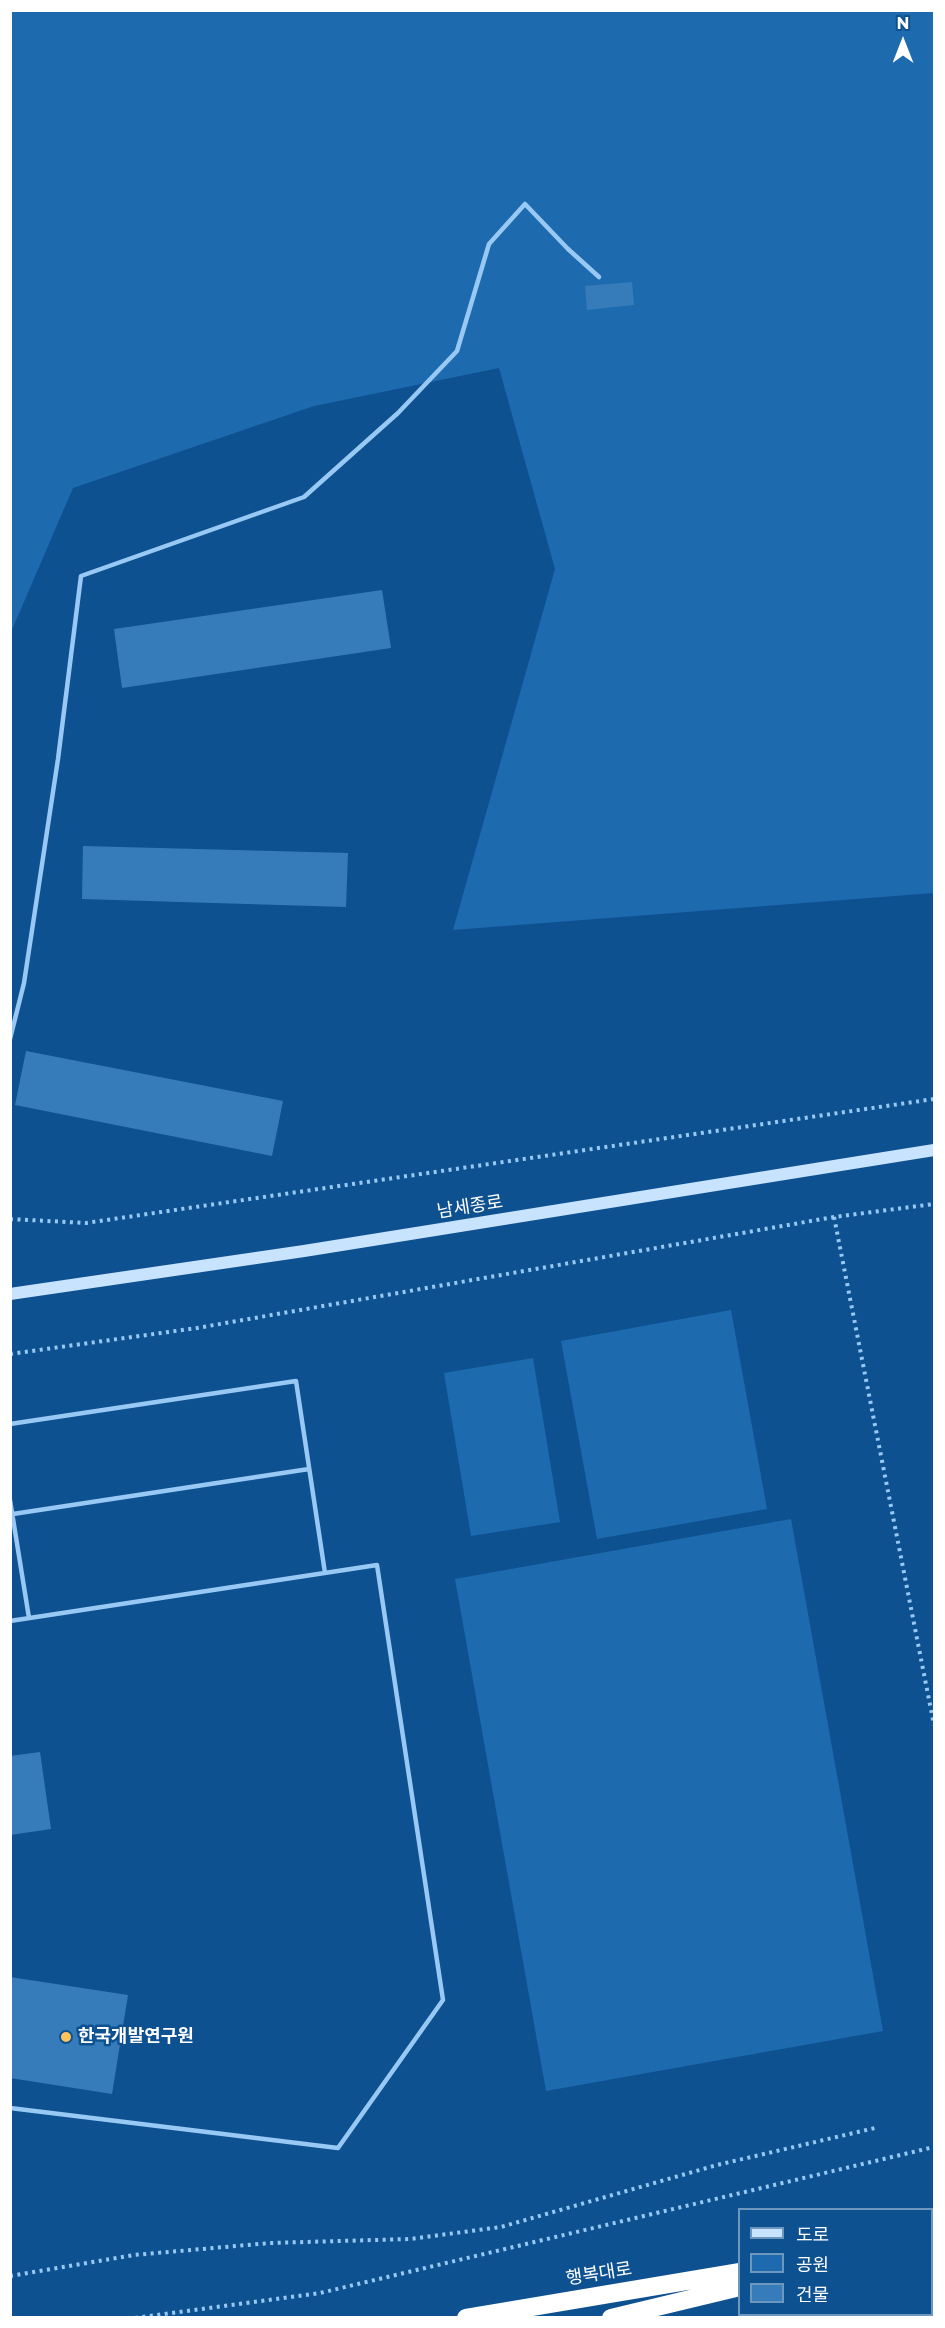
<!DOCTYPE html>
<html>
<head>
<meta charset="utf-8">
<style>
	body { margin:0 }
	#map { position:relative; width:945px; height:2328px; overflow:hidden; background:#0e5191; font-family:Montserrat,"Noto Sans KR",sans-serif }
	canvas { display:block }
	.frame { position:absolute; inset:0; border:12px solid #fff; pointer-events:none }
	.legend { position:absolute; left:738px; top:2208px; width:195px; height:108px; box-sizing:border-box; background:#0e5191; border:2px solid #6e97bd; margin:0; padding:8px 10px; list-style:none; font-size:18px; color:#fff }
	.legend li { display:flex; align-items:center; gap:12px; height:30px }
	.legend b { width:30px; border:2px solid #6e97bd }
	.north { position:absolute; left:873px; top:12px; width:60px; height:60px; -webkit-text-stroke:4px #0e5191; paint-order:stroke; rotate:0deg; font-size:16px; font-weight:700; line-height:24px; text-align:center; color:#fff }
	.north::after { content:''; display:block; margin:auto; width:21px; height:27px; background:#fff; clip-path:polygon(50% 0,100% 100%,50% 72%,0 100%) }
</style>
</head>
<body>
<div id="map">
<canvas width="945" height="2328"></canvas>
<div class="frame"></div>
<ul class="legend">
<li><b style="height:8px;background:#c8e3fd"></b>도로</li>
<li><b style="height:16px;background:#1d6aae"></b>공원</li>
<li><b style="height:16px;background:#367cba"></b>건물</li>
</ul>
<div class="north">N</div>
</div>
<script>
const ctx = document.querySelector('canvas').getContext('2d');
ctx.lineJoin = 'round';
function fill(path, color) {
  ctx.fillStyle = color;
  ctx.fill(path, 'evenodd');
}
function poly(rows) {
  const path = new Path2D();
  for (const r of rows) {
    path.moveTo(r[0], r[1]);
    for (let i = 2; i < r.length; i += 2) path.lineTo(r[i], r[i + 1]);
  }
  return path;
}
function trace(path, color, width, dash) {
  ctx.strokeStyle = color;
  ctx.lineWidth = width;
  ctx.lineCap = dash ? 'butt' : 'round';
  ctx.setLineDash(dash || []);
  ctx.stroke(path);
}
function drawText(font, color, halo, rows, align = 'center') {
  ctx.font = font + ' Montserrat,"Noto Sans KR",sans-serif';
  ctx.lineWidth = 5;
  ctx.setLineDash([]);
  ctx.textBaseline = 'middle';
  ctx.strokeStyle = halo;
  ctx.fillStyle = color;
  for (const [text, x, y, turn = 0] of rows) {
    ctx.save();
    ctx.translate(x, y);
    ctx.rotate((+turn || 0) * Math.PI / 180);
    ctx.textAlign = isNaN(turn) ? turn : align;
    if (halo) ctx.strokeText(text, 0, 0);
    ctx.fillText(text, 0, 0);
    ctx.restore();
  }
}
const green = poly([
	[11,11,934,11,934,893,453,930,555,569,499,368,314,406,73,488,11,632],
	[731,1310,767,1509,597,1539,561,1341],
	[533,1358,560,1522,471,1536,444,1373],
	[791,1519,883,2031,546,2091,455,1579]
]);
const building = poly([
	[632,282,634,305,587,310,585,286],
	[382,590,391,648,122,688,114,629],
	[83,846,348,853,346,907,82,899],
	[26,1051,283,1101,272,1156,15,1105],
	[40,1752,51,1829,10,1835,10,1756],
	[10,1977,128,1995,112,2094,10,2078]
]);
const path = poly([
	[834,1217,934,1725],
	[10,1219,86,1223,934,1099],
	[10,1354,197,1328,834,1217,934,1204],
	[10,2276,134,2255,270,2243,410,2239,501,2227,717,2165,875,2128],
	[135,2318,320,2293,934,2147]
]);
const lane = poly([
	[10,1039,24,983,58,759,81,576,304,497,398,413,457,351,489,244,525,204,568,249,599,277],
	[10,1424,296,1381,325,1573],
	[10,1500,29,1618],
	[13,1514,309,1469],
	[10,1621,377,1565,443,2000,338,2148,10,2108]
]);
const secondary = poly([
	[10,1294,304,1251,934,1150]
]);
const highway = poly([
	[932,2242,934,2241],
	[466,2318,740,2272],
	[611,2318,740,2287],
	[931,2318,934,2317]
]);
const markers = [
	[66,2037,6,"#ffc35b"]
];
const streetNames = [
	["남세종로",470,1207,-9],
	["행복대로",599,2274,-9]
];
const poiNames = [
	["한국개발연구원",78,2037]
];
fill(green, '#1d6aae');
fill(building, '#367cba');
trace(path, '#98c9f4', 4, [3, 4.5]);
trace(lane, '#98c9f4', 4.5);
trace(secondary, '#c8e3fd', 12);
trace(highway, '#fff', 18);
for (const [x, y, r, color] of markers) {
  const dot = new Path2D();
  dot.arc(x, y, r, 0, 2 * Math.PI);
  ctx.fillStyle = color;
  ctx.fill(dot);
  trace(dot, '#0e5191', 2);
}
drawText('18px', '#fff', '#0e5191', streetNames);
drawText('bold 18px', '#fff', '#0e5191', poiNames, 'left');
</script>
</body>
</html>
